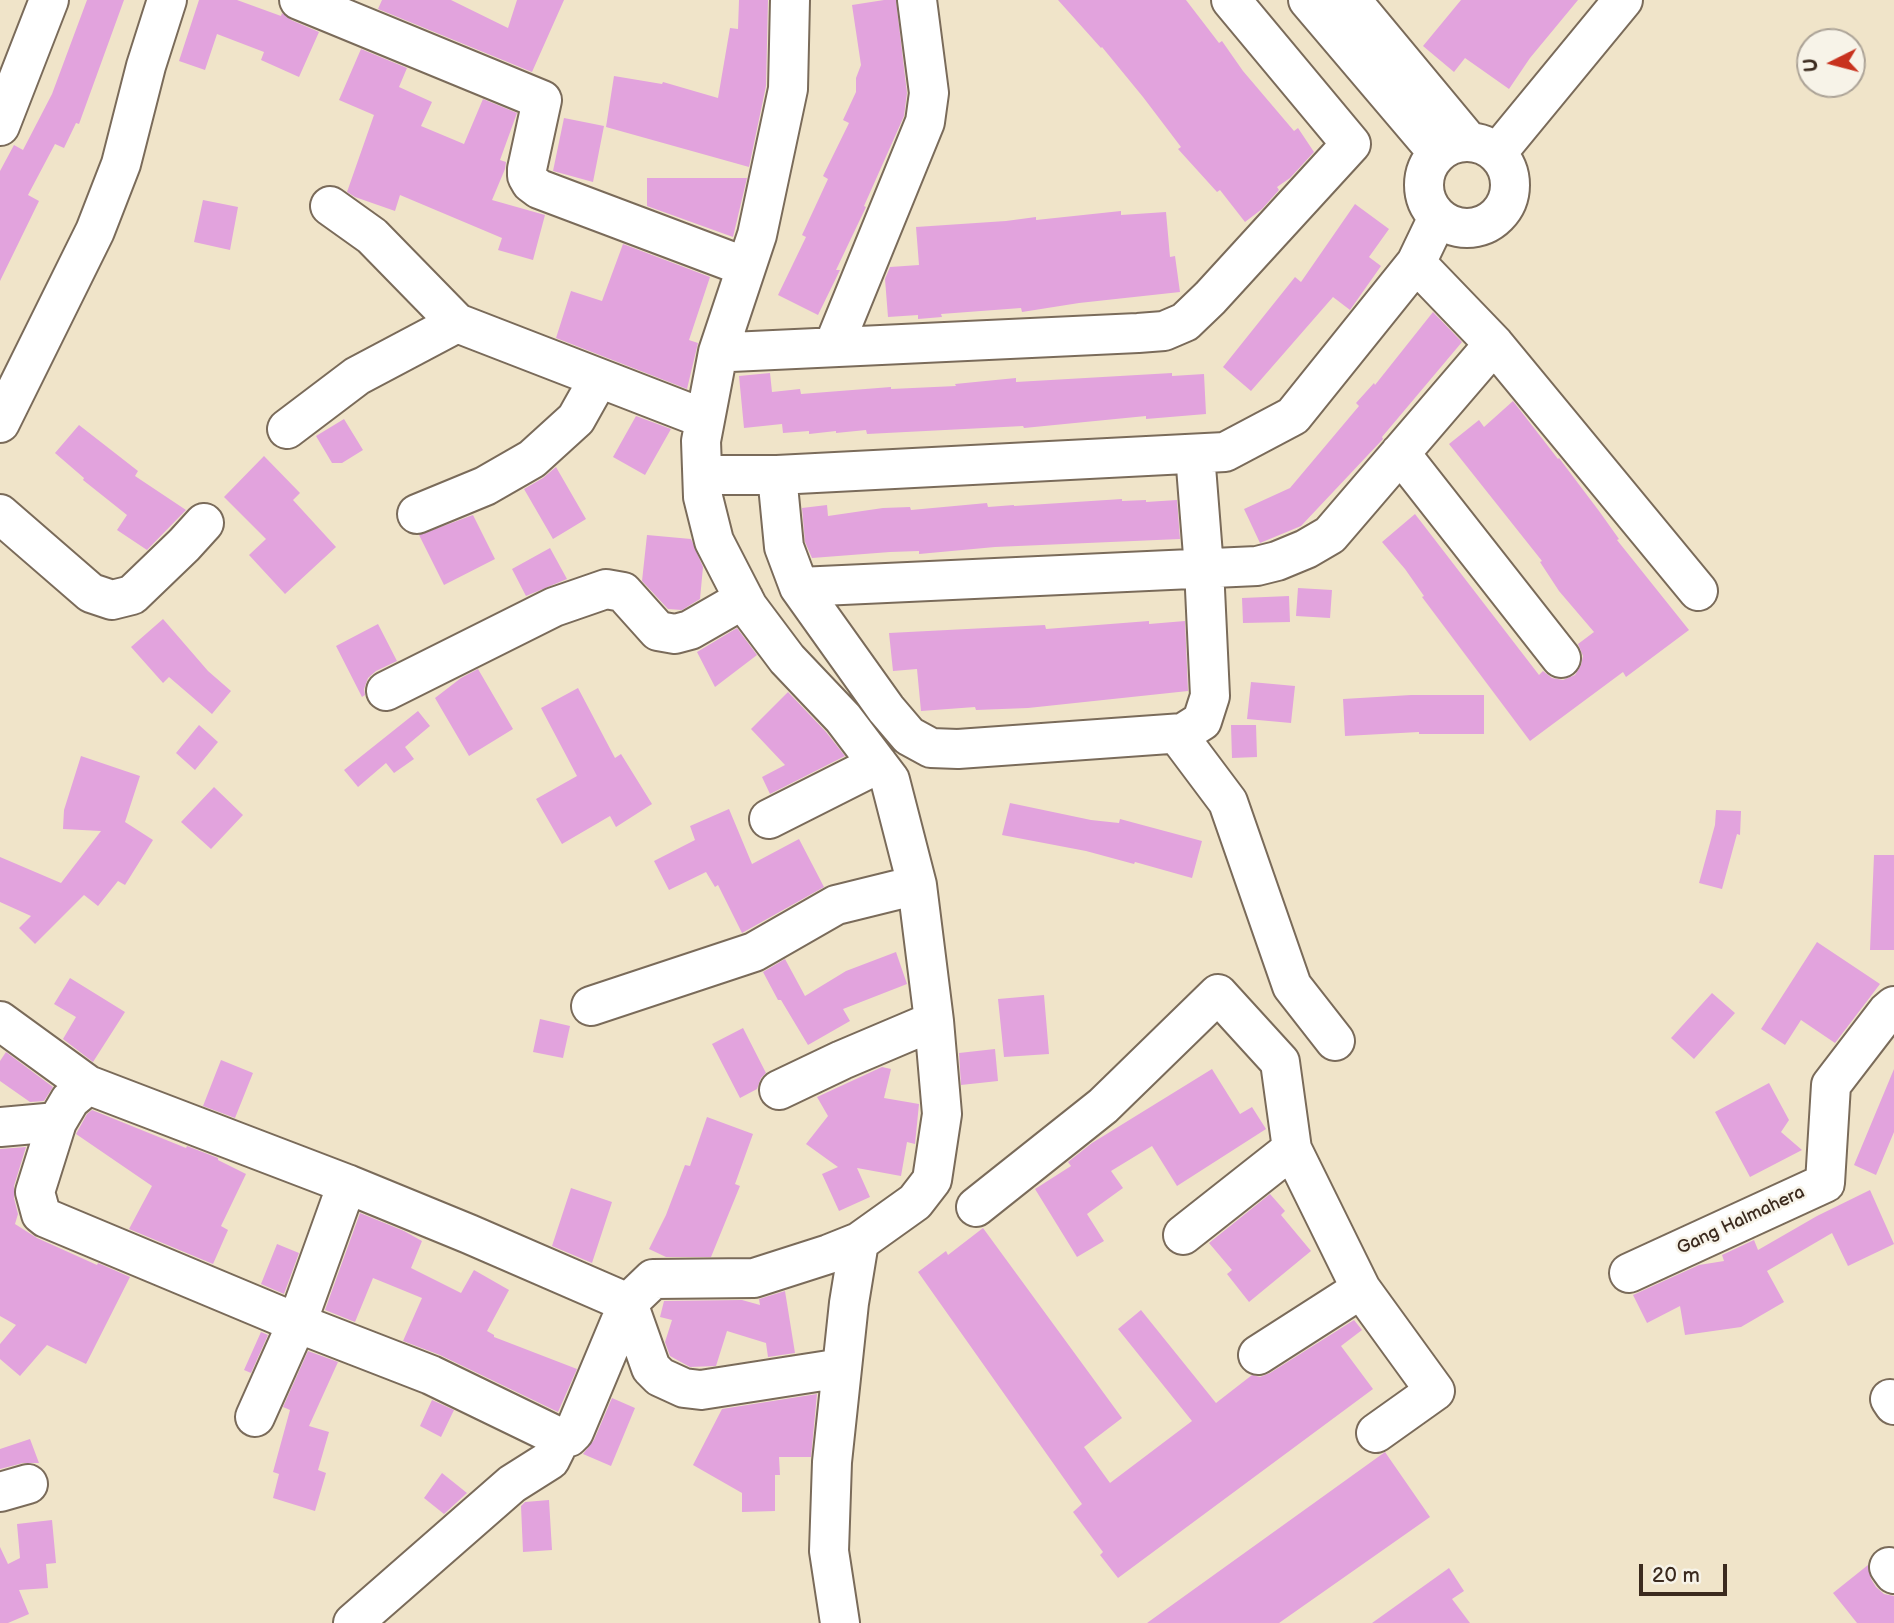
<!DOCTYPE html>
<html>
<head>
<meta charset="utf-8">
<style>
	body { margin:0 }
	#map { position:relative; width:1894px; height:1623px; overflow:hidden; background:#f0e4c9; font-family:"Balsamiq Sans",sans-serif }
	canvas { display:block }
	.north { position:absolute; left:1796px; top:28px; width:70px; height:70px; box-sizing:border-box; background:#f7f3e8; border:2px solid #aca397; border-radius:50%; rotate:264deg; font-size:19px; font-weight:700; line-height:28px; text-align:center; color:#3b2a1e }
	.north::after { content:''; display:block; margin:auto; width:24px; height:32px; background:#c8321e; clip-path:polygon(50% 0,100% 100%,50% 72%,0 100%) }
	.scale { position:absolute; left:1639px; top:1564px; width:88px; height:32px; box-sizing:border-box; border:4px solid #3b2a1e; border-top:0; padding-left:9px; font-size:21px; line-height:24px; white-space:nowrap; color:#3b2a1e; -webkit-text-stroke:5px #f7f3e8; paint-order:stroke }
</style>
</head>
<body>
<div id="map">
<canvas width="1894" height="1623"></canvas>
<div class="north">U</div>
<div class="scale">20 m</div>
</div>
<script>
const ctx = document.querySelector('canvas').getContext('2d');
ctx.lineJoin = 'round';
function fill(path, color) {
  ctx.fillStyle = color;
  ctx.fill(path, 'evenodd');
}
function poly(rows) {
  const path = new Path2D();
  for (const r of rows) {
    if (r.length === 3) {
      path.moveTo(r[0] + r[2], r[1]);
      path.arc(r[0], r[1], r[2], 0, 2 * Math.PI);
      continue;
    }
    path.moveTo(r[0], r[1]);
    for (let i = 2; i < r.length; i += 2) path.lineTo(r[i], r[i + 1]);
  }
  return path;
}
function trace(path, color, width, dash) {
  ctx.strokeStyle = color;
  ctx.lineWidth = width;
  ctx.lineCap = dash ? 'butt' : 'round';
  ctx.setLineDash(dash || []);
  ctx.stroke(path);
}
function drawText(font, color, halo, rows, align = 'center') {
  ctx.font = font + ' "Balsamiq Sans",sans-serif';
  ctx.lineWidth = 5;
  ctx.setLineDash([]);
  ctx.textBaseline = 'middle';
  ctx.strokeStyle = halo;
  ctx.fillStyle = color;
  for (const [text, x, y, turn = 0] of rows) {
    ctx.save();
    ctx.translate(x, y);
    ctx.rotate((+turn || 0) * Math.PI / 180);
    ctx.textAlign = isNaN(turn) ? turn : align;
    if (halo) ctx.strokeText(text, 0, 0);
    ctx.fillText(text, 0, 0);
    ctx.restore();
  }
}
const building = poly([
	[87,0,124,0,79,124,76,123,64,148,55,144,28,195,39,201,0,281,0,171,14,145,23,150,52,94],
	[199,0,237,0,281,16,282,13,291,20,319,32,299,77,261,60,264,52,217,34,205,70,179,61],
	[382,0,451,0,508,28,517,0,564,0,532,72,378,9],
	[739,0,768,0,766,86,749,167,606,127,614,76,662,84,663,82,718,98,730,28,738,29],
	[884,0,896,0,907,93,904,116,864,206,866,207,836,270,840,270,818,315,778,295,806,237,802,235,828,179,823,176,849,123,843,120,856,92,856,78,861,65,852,5],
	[1058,0,1186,0,1219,43,1222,41,1243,71,1294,131,1298,128,1314,152,1290,178,1277,187,1279,190,1262,209,1245,222,1220,190,1217,192,1178,149,1181,147,1143,97,1102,47,1101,48],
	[1461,0,1578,0,1530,58,1509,89,1465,58,1454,72,1423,46],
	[361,49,407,68,399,87,432,102,421,126,464,144,483,99,517,113,500,160,506,162,505,169,492,200,545,215,533,260,498,250,502,238,400,195,395,211,355,197,347,192,374,115,339,100],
	[564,118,604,126,593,182,553,171],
	[647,178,747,178,733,237,647,206],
	[203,200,238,207,230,250,194,242],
	[1355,204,1389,229,1369,257,1381,266,1350,310,1333,297,1251,391,1223,367,1295,277,1301,282],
	[1121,211,1121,215,1166,212,1170,257,1175,256,1180,292,1079,303,1022,312,1021,308,941,314,942,317,918,319,918,315,888,317,885,279,890,267,919,265,916,227,1006,221,1036,217,1036,220],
	[623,244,710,277,689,340,698,343,687,389,556,338,571,291,602,301],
	[1433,312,1462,342,1382,437,1383,439,1301,526,1260,543,1244,509,1290,488,1359,406,1356,403,1374,383,1375,385],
	[770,373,772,392,800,389,801,394,891,387,891,389,956,386,955,384,1016,378,1016,382,1172,373,1172,376,1204,374,1206,414,1146,419,1146,416,1024,428,1023,426,867,434,866,430,836,433,836,431,809,434,809,431,783,433,782,424,744,428,739,376],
	[1513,401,1558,459,1559,458,1599,511,1619,539,1617,540,1689,630,1626,677,1623,672,1530,741,1422,597,1424,596,1405,569,1382,542,1415,514,1539,675,1543,671,1552,678,1563,680,1575,675,1581,665,1583,656,1578,644,1594,632,1559,591,1540,562,1542,561,1449,444,1479,420,1484,427],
	[636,416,671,429,645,475,613,457],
	[344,419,363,450,342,463,332,463,316,436],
	[79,425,138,471,135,476,186,510,147,550,117,530,127,515,83,480,84,478,55,453],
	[264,456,300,493,293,500,336,547,285,594,249,555,266,539,224,497],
	[556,467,586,519,553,539,524,489,543,478],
	[1122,499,1122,501,1146,500,1146,502,1177,500,1180,539,995,547,919,554,919,551,890,552,812,558,805,542,802,508,827,505,828,516,883,508,910,507,911,510,987,503,988,507,1014,505,1014,506],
	[473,515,495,559,444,585,419,535],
	[647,535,691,539,703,567,700,599,682,610,668,609,642,581],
	[550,548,567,579,526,596,512,569],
	[1298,588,1332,590,1330,618,1296,616],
	[1289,596,1290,622,1243,623,1242,598],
	[163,619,208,671,231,691,212,714,169,677,163,683,131,647],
	[1149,621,1149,624,1185,621,1188,691,1028,708,976,710,975,707,921,711,917,669,893,671,889,633,1045,625,1046,629],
	[378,624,397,661,376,671,368,678,364,689,365,695,362,697,336,646],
	[737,628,757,655,715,687,697,652],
	[478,669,513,729,469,756,435,698,461,678],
	[1251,682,1295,686,1291,723,1247,719],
	[578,688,615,758,621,754,652,804,616,827,610,816,562,844,536,799,577,776,541,708],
	[788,692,826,732,845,756,770,794,762,777,785,765,751,729],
	[1411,695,1484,695,1484,734,1419,734,1419,732,1345,736,1343,699],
	[418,711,430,726,405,747,414,759,394,773,386,763,358,787,344,770],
	[199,725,218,742,195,770,176,753],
	[1231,725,1256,725,1257,757,1232,758],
	[81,756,140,776,125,822,153,840,125,885,118,881,98,906,84,895,35,944,19,928,31,916,0,902,0,857,61,883,101,831,63,829,64,810],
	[214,787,243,815,211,849,181,822],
	[1010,803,1091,820,1119,823,1120,819,1202,841,1192,878,1135,862,1134,864,1086,851,1002,835],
	[729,809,752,864,799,839,824,887,742,933,718,885,715,887,706,872,669,890,654,861,695,840,690,826],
	[1716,810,1741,811,1740,835,1737,834,1722,889,1699,883,1715,825],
	[1874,855,1894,855,1894,950,1870,950],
	[1817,942,1880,984,1835,1043,1801,1020,1785,1045,1761,1029],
	[896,952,907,984,843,1009,850,1021,808,1045,781,1000,778,1000,763,972,785,959,805,996,846,971],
	[70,978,125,1012,93,1062,63,1039,76,1017,54,1004],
	[1712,993,1735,1013,1694,1059,1671,1038],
	[1044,995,1049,1054,1004,1057,998,999],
	[540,1019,570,1026,563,1058,533,1052],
	[743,1028,766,1073,761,1078,757,1089,740,1098,712,1044],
	[995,1049,998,1081,961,1085,959,1053],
	[6,1052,53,1087,44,1101,30,1102,0,1081,0,1061],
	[221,1060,253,1073,235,1118,203,1106],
	[882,1067,891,1069,884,1098,919,1104,915,1144,907,1142,901,1176,857,1168,870,1197,839,1211,822,1174,838,1167,806,1144,828,1116,817,1097],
	[1212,1069,1240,1114,1252,1107,1266,1129,1177,1186,1152,1146,1111,1171,1123,1188,1087,1214,1104,1241,1077,1257,1035,1189,1071,1166,1068,1162,1092,1143],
	[1894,1069,1894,1132,1876,1175,1854,1165],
	[1769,1083,1789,1120,1781,1132,1802,1150,1750,1177,1715,1112],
	[92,1110,186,1148,187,1146,218,1158,218,1160,246,1174,221,1226,228,1230,213,1264,129,1229,152,1186,76,1134,87,1114],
	[707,1117,753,1134,735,1184,740,1186,711,1257,666,1257,649,1249,666,1215,685,1165,690,1166],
	[26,1147,14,1186,14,1198,18,1214,15,1224,37,1238,97,1265,98,1263,130,1277,86,1364,47,1345,20,1376,0,1359,0,1344,16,1325,0,1316,0,1149],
	[571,1188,612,1202,592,1263,552,1246],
	[1870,1190,1894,1244,1848,1266,1832,1233,1767,1271,1784,1302,1741,1327,1685,1335,1680,1306,1647,1323,1633,1295,1699,1265,1724,1261,1722,1255,1754,1240,1758,1250,1817,1216],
	[1270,1194,1285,1211,1281,1215,1311,1251,1249,1302,1227,1274,1232,1270,1209,1243],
	[360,1213,404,1231,422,1241,411,1268,461,1293,474,1270,509,1290,487,1331,494,1335,494,1337,577,1369,558,1412,440,1355,403,1341,422,1298,373,1278,355,1322,325,1310],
	[983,1228,1122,1418,1084,1447,1110,1483,1192,1421,1118,1329,1141,1310,1216,1403,1252,1375,1260,1377,1270,1373,1354,1320,1362,1330,1341,1346,1373,1389,1118,1578,1100,1555,1103,1552,1073,1512,1082,1504,918,1272,946,1251,948,1255],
	[277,1244,299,1253,284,1294,261,1284],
	[785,1291,795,1353,768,1357,766,1343,727,1331,716,1366,690,1367,670,1356,665,1342,672,1320,660,1317,664,1301,742,1300,760,1305,759,1299],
	[261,1332,268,1335,251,1373,244,1370],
	[308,1351,338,1362,309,1426,329,1432,318,1470,326,1473,315,1511,273,1498,279,1474,273,1472,290,1410,283,1407],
	[817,1394,811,1457,779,1457,780,1475,775,1475,775,1511,742,1512,742,1493,693,1465,722,1409],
	[612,1398,635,1408,611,1466,583,1454,594,1440],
	[432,1400,454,1410,441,1437,420,1426],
	[30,1439,39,1463,23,1463,0,1469,0,1449],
	[1385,1452,1430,1517,1279,1623,1147,1623],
	[442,1473,467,1493,444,1514,424,1498],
	[549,1500,552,1550,523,1552,521,1506,525,1502],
	[52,1520,56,1563,46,1564,48,1588,19,1590,29,1614,8,1623,0,1623,0,1547,8,1564,20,1558,17,1524],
	[1868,1565,1871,1579,1876,1587,1884,1594,1894,1596,1894,1623,1857,1623,1833,1593],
	[1449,1568,1464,1591,1452,1599,1470,1623,1372,1623]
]);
const minor = poly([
	[299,0,542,100,527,169,527,176,531,183,539,189,746,267],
	[1308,0,1438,153],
	[1351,0,1468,141],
	[0,126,49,0],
	[1467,185,43],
	[1497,153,1623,0],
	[330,206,372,236,457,323,705,419],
	[1416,263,1494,344,1698,591],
	[834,345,925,122,929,93,917,0],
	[731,352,1138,333,1164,331,1185,322,1210,298,1351,144,1231,0],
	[0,423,95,231,121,164,146,66,167,0],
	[287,429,357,376,457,323],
	[1400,453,1561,658],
	[718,475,777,475,1225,452,1293,416,1416,263,1438,217],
	[777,475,784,547,799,587,886,709,909,736,931,748,958,749,1183,733,1202,721,1210,696,1204,568,1195,454],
	[0,514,91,593,112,600,132,595,184,545,204,523],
	[417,514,485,486,532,459,576,419,599,378],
	[799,587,1257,566,1277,561,1306,549,1330,535,1494,344],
	[386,691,554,607,606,589,623,592,658,631,675,634,690,630,744,599],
	[1177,734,1228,802,1292,986,1335,1041],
	[769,819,878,764],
	[591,1006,754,952,836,905,917,885],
	[0,1021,88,1085],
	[779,1090,842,1060,934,1021],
	[57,1122,35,1192,41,1214,46,1218,297,1323,431,1375,561,1438,569,1437,574,1432,628,1303],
	[0,1127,57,1122,70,1100,88,1085,347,1184,469,1234,628,1303,653,1279,754,1278,829,1254,859,1242,915,1202,932,1180,942,1114,934,1021,917,885,890,780,843,718,787,659,748,607,714,541,703,497,701,441,718,352,757,235,788,89,790,0],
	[976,1207,1103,1106,1218,994,1280,1062,1292,1149,1361,1289,1435,1391,1376,1433],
	[1183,1235,1292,1149],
	[1629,1273,1825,1183,1831,1085,1887,1012,1894,1006],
	[628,1303,651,1368,660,1377,684,1388,701,1390,842,1368],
	[1258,1355,1361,1289],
	[1890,1399,1894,1405],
	[255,1417,297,1323,347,1184],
	[0,1492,28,1484],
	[1889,1567,1894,1574],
	[353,1623,512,1484,550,1460,561,1438],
	[840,1623,829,1551,832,1462,849,1303,859,1242]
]);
const streetNames = [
	["Gang Halmahera",1741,1221,-25]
];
fill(building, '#e2a3dd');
trace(minor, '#7a6b5a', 42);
trace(minor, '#fff', 38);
drawText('18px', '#3b2a1e', '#f7f3e8', streetNames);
</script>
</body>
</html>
